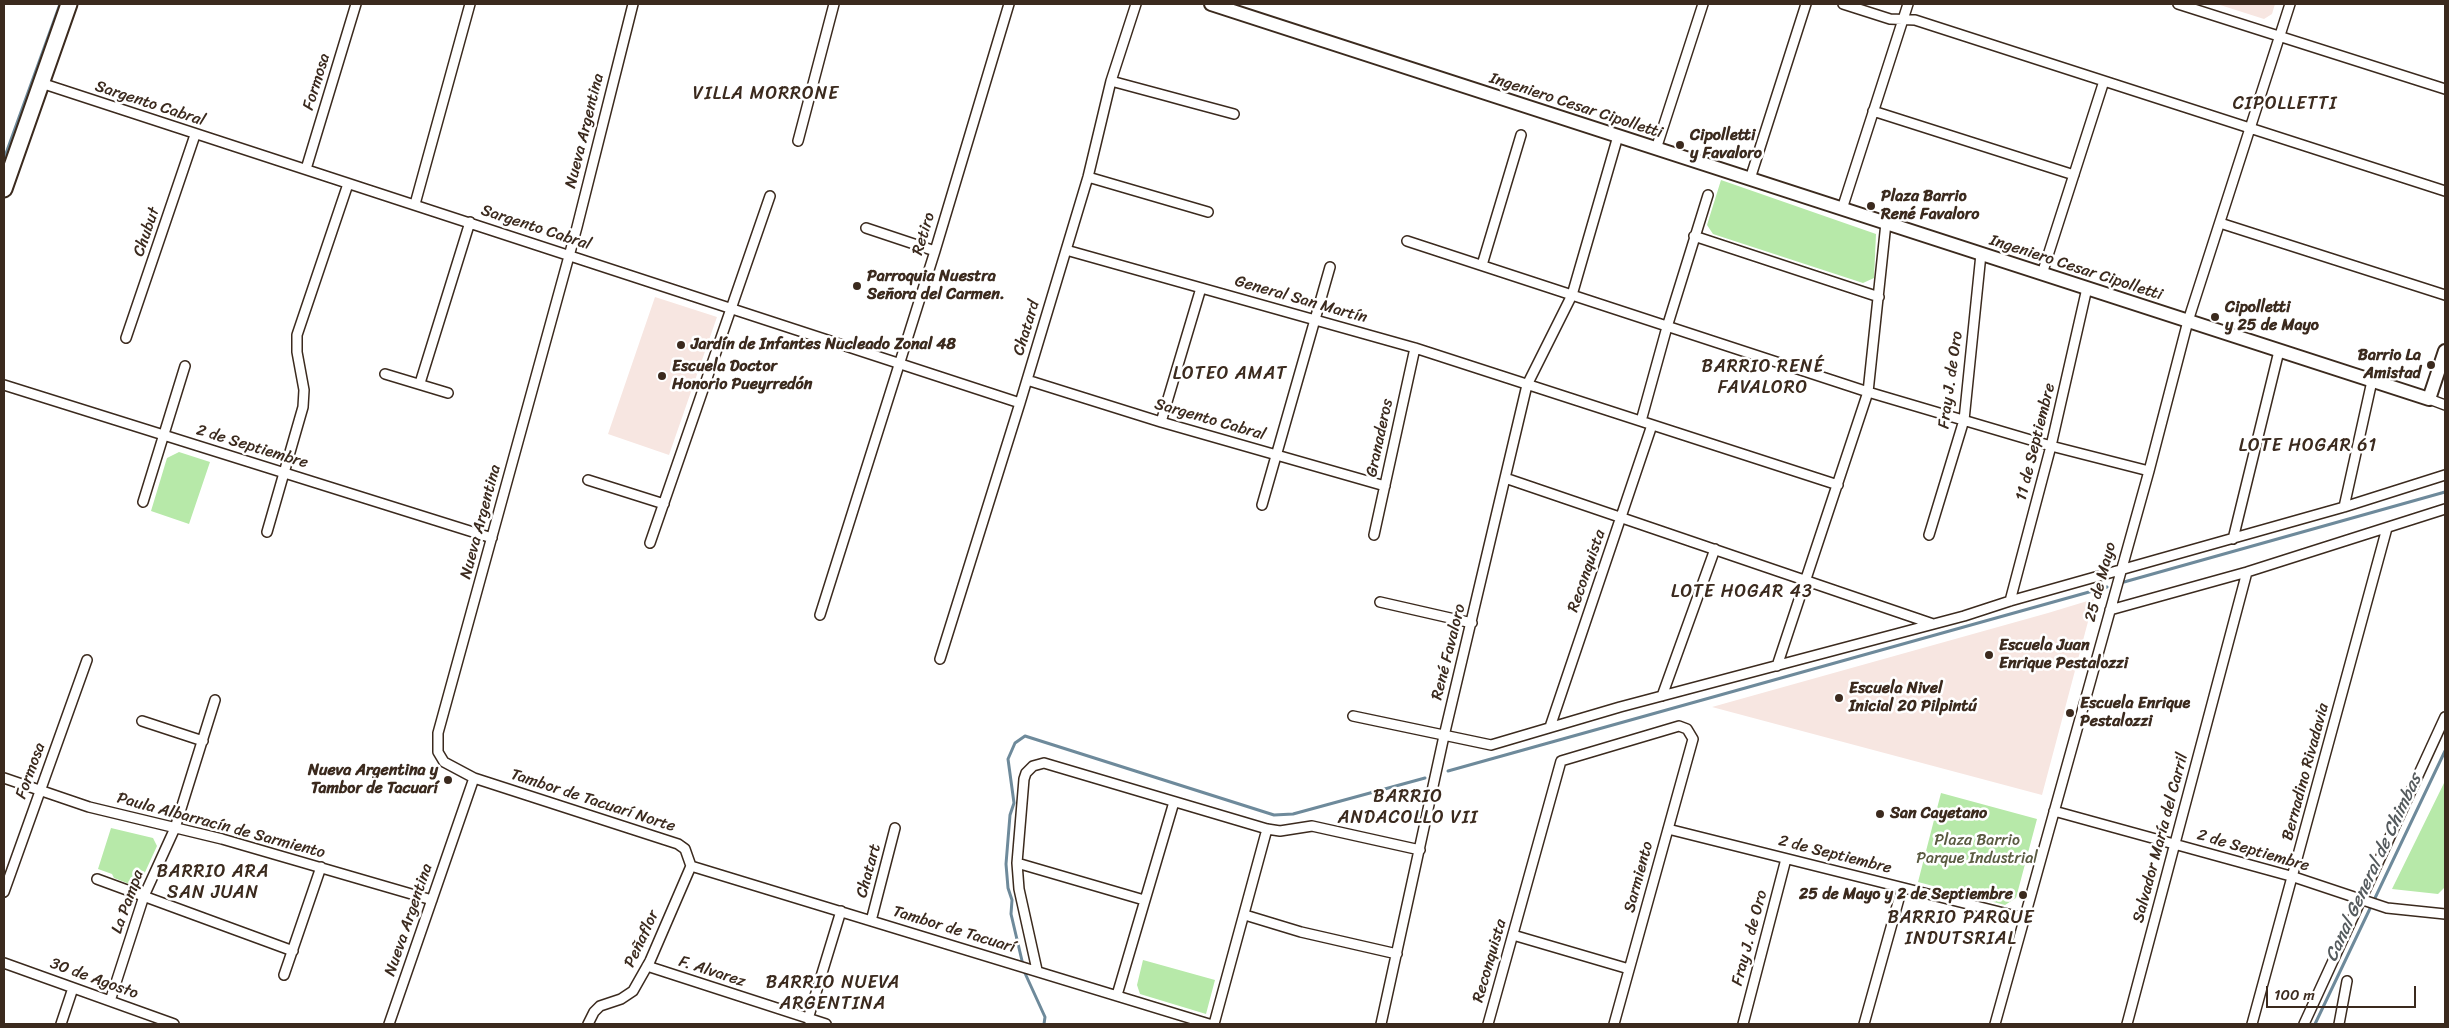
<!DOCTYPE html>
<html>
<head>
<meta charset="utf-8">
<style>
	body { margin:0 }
	#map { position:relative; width:2449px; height:1028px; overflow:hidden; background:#fff; font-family:Sriracha,sans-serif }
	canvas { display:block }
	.frame { position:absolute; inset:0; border:5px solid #3b2a1e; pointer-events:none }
	.scale { position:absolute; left:2266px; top:986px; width:150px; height:22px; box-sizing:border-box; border:2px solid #3b2a1e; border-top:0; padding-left:6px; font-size:15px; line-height:18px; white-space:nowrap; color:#3b2a1e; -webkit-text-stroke:4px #fff; paint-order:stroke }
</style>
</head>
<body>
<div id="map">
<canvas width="2449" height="1028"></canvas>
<div class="frame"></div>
<div class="scale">100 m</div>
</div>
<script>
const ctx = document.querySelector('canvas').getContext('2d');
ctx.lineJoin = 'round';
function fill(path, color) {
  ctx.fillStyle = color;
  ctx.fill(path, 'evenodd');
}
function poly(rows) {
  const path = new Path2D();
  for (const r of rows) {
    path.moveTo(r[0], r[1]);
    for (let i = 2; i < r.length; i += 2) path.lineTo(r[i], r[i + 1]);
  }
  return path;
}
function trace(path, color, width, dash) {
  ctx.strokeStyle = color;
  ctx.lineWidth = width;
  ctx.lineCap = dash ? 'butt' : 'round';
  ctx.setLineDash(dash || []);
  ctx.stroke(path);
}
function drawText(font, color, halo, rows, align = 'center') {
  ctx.font = font + ' Sriracha,sans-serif';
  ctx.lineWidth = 5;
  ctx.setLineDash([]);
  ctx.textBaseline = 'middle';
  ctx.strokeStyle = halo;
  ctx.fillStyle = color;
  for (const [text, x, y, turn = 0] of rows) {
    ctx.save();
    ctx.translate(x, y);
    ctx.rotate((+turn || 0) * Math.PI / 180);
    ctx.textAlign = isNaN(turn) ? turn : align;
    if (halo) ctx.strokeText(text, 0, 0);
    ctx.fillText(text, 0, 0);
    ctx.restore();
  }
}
const built = poly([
	[2217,4,2275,4,2272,14,2264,19],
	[655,297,717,317,669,455,608,434],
	[2094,599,2042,795,1712,707,2048,613]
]);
const green = poly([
	[1721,180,1876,234,1874,278,1863,283,1713,234,1707,225],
	[179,452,210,462,189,524,151,511,167,458],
	[2445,781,2445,887,2438,894,2392,889],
	[1941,793,2037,819,2016,898,2005,905,1918,882],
	[111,828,153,838,157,846,141,881,132,885,114,878,112,874,98,869],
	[1143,960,1215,980,1206,1014,1140,994,1137,985]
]);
const stream = poly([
	[4,159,60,4],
	[2124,582,2445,492],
	[1448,771,2107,587],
	[1023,965,1011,914,1012,900,1008,888,1006,864,1010,815,1014,803,1008,759,1015,743,1025,736,1274,815,1293,814,1425,778],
	[1024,971,1045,1017,1044,1024],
	[2315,1024,2445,751]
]);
const street = poly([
	[1843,4,1890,19,1915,20,2445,191],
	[2178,4,2445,89],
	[1111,81,1234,114],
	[41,83,1020,403],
	[1873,111,2074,175],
	[798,141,834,4],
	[1656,149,1703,4],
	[306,169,356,4],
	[1088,177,1208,212],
	[1750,179,1806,4],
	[415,204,470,4],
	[1842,209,1908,4],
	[2220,223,2445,295],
	[866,228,935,251],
	[1694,236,1879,297],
	[1407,241,1868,392,2051,446,2149,471],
	[1066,250,1415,348,1838,485],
	[1482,265,1521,135],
	[2042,274,2104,81],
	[126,338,195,135],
	[385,374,448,393],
	[1027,380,1161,422,1385,486],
	[420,383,470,222],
	[4,385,492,538],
	[2429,399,2445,405],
	[1641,421,1667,327,1708,195],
	[1161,422,1201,288],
	[1505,478,1933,624],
	[588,480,664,504],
	[143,502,185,366],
	[1262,505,1330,267],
	[2344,507,2372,381],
	[267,532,303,407,304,390,297,352,297,335,348,184],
	[1374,535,1415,348],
	[1929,535,1964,420,1981,254],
	[2233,539,2279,351],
	[650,543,770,196],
	[2010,601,2051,446,2087,288],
	[1380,602,1472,623],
	[2110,610,2247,572,2445,509],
	[820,615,935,251,1009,4],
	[940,659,1020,403,1088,177,1111,81,1136,4],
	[1777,666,1868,392,1886,223],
	[1662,696,1715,549],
	[1353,716,1491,745,1620,707,1964,616,2010,601,2344,507,2445,475],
	[142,721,203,741],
	[1550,727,1652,425],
	[4,778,89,807,222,839,432,900],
	[474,778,678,844,685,849,691,866],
	[2054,811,2294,877,2387,908,2445,914],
	[1668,829,2024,918],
	[1017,863,1144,900],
	[691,866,1209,1024],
	[97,879,293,951],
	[4,892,87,660],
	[1245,915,1301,932,1397,954],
	[871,921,895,828],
	[1513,935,1629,969],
	[4,963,174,1024],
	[647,966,826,1024],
	[1037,970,1019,889,1017,863,1024,779,1026,773,1033,766,1044,763,1267,829,1280,831,1312,826,1420,850],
	[284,975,321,867],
	[1117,995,1174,802],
	[110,1001,144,896,175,828,215,700],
	[808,1019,841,911],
	[61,1024,73,988],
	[389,1024,474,778,444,762,438,752,438,733,577,227,633,4],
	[588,1024,594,1012,600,1006,621,999,633,991,650,961,691,866],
	[1214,1024,1267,829],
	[1381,1024,1444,736,1527,385,1572,295,1618,136],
	[1488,1024,1561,761,1679,726,1687,729,1693,739,1614,1024],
	[1743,1024,1786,859],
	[1864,1024,1902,888],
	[1995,1024,2149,471,2188,321,2290,4],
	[2127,1024,2247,572],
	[2252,1024,2387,528],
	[2304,1024,2445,717],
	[2339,1024,2347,981]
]);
const secondary = poly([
	[1211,4,2429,399,2445,351]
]);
const primary = poly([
	[4,189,69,4]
]);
const markers = [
	[1680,145,5,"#3b2a1e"],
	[1871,206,5,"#3b2a1e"],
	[857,286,5,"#3b2a1e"],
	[2215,317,5,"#3b2a1e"],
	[681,345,5,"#3b2a1e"],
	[2431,365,5,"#3b2a1e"],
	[662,376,5,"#3b2a1e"],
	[1989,655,5,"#3b2a1e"],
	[1839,698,5,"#3b2a1e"],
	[2070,713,5,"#3b2a1e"],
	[448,780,5,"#3b2a1e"],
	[1880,814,5,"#3b2a1e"],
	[2023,895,5,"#3b2a1e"]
];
const streetNames = [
	["Formosa",317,82,-73],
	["Sargento Cabral",150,104,18],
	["Ingeniero Cesar Cipolletti",1576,106,18],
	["Nueva Argentina",585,131,-76],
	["Sargento Cabral",536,228,18],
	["Chubut",147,232,-71],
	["Retiro",924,234,-73],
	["Ingeniero Cesar Cipolletti",2076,268,18],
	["General San Martín",1301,300,16],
	["Chatard",1027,328,-73],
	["Fray J. de Oro",1951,380,-82],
	["Sargento Cabral",1210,420,16],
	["Granaderos",1380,438,-78],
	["11 de Septiembre",2036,442,-76],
	["2 de Septiembre",252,447,17],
	["Nueva Argentina",481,522,-75],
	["Reconquista",1587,571,-71],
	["25 de Mayo",2101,582,-75],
	["René Favaloro",1449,652,-76],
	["Formosa",31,771,-70],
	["Bernadino Rivadavia",2306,772,-75],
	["Tambor de Tacuarí Norte",593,801,18],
	["Paula Albarracín de Sarmiento",221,826,15],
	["Salvador María del Carril",2161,838,-75],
	["2 de Septiembre",2253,851,16],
	["2 de Septiembre",1835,855,14],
	["Chatart",869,871,-75],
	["Sarmiento",1639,877,-75],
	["La Pampa",128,902,-70],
	["Nueva Argentina",409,920,-71],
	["Tambor de Tacuarí",954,930,17],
	["Fray J. de Oro",1750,938,-75],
	["Peñaflor",642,939,-65],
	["Reconquista",1490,961,-74],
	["F. Alvarez",712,972,18],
	["30 de Agosto",94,979,20]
];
const poiNames = [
	["Cipolletti",1690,136],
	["y Favaloro",1690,154],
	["Plaza Barrio",1881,197],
	["René Favaloro",1881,215],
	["Parroquia Nuestra",867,277],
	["Señora del Carmen.",867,295],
	["Cipolletti",2225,308],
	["y 25 de Mayo",2225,326],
	["Jardín de Infantes Nucleado Zonal 48",691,345],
	["Barrio La",2421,356,"right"],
	["Amistad",2421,374,"right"],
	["Escuela Doctor",672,367],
	["Honorio Pueyrredón",672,385],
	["Escuela Juan",1999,646],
	["Enrique Pestalozzi",1999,664],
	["Escuela Nivel",1849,689],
	["Inicial 20 Pilpintú",1849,707],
	["Escuela Enrique",2080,704],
	["Pestalozzi",2080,722],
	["Nueva Argentina y",438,771,"right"],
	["Tambor de Tacuarí",438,789,"right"],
	["San Cayetano",1890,814],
	["25 de Mayo y 2 de Septiembre",2013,895,"right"]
];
const parkNames = [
	["Plaza Barrio",1977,841],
	["Parque Industrial",1977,859]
];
const neighbourhoodNames = [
	["VILLA MORRONE",766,94],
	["CIPOLLETTI",2285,104],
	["BARRIO RENÉ",1763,367],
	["FAVALORO",1763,388],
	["LOTEO AMAT",1230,374],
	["LOTE HOGAR 61",2308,446],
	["LOTE HOGAR 43",1742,592],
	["BARRIO",1408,797],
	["ANDACOLLO VII",1408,818],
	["BARRIO ARA",213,872],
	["SAN JUAN",213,893],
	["BARRIO PARQUE",1961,918],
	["INDUTSRIAL",1961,939],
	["BARRIO NUEVA",833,983],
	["ARGENTINA",833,1004]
];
const waterNames = [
	["Canal General de Chimbas",2374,868,-65]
];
fill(built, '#f7e6e1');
fill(green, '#b7e9a9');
trace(stream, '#6e8a9b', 3);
trace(street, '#3b2a1e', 12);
trace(secondary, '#3b2a1e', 16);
trace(primary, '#3b2a1e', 19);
trace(street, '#fff', 9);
trace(secondary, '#fff', 12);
trace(primary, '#fff', 15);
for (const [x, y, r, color] of markers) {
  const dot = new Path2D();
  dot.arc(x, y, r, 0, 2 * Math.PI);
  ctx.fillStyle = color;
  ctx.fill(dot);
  trace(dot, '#fff', 2);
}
drawText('16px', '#3b2a1e', '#fff', streetNames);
drawText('bold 16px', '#3b2a1e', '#fff', poiNames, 'left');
drawText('16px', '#5a5a41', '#fff', parkNames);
ctx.letterSpacing = '1px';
drawText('18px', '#3b2a1e', '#fff', neighbourhoodNames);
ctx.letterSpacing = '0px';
drawText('italic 18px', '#545a5d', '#fff', waterNames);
</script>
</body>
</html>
